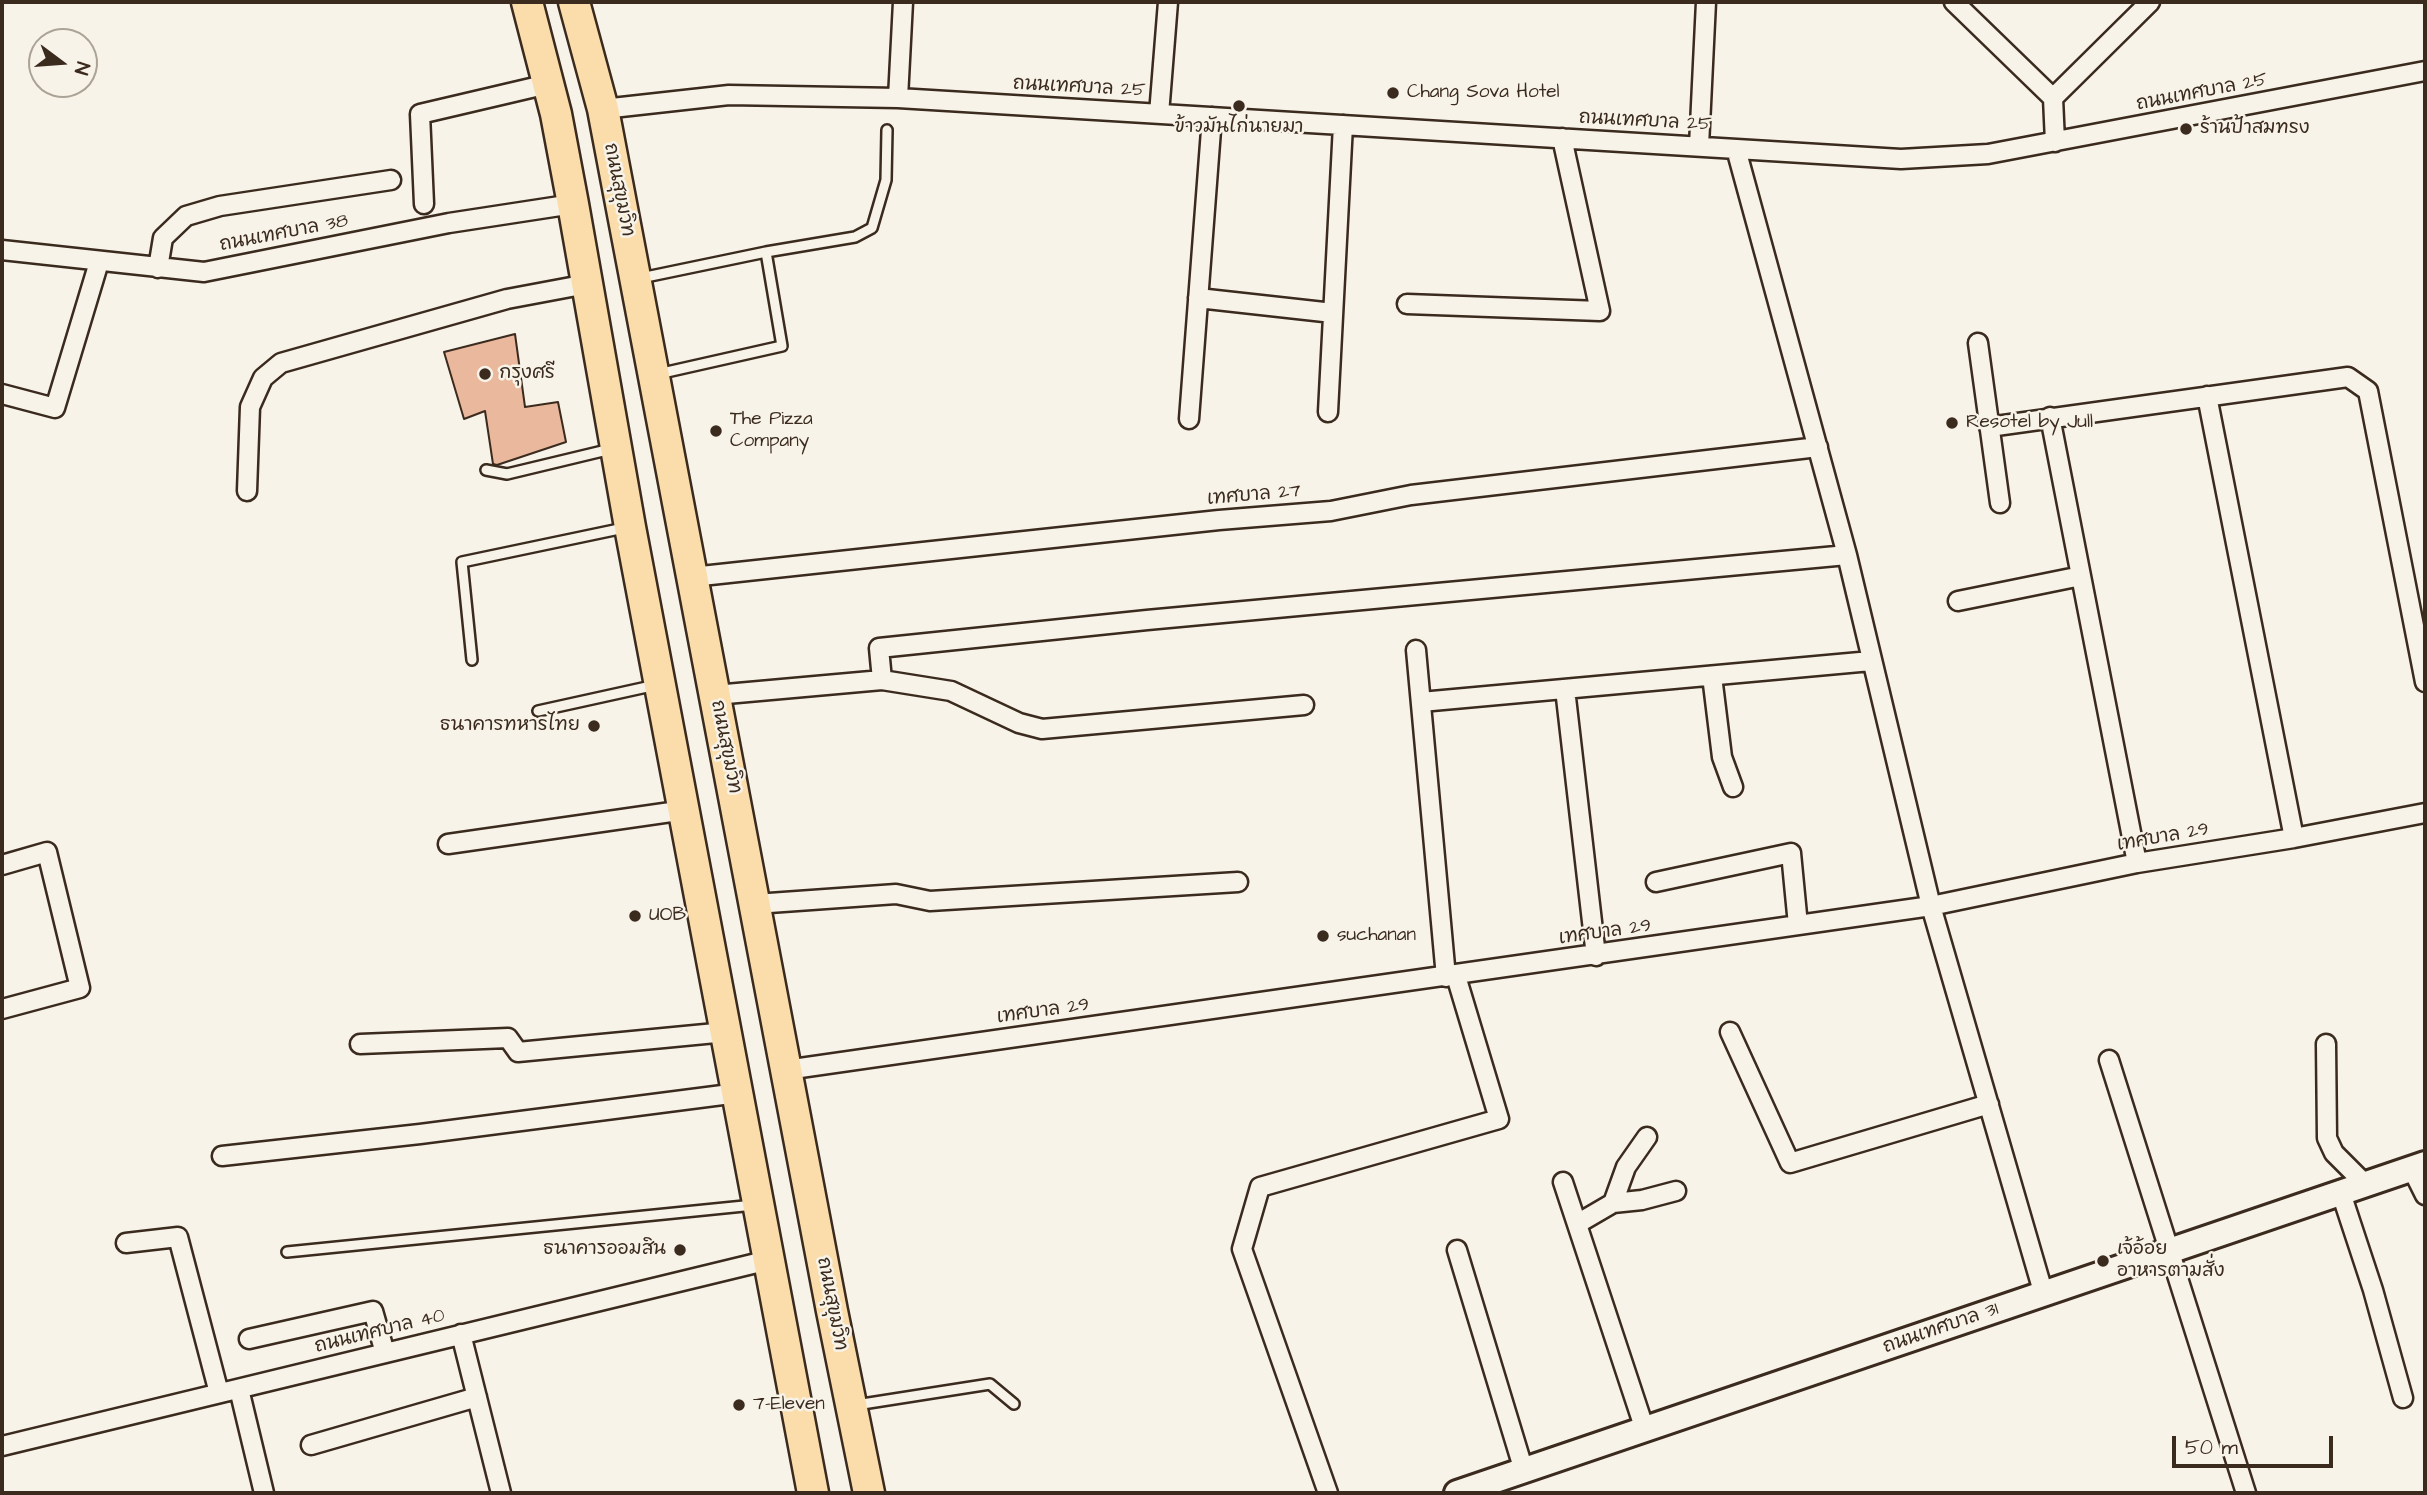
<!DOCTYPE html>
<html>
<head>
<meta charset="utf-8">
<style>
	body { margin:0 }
	#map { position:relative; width:2427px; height:1495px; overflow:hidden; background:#f7f3e8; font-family:"Architects Daughter",sans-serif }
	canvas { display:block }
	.frame { position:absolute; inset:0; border:4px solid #3b2a1e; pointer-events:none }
	.north { position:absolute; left:28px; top:28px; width:70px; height:70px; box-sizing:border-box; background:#f7f3e8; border:2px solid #aca397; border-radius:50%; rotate:106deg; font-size:19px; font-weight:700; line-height:28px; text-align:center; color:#3b2a1e }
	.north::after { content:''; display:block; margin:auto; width:24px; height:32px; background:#3b2a1e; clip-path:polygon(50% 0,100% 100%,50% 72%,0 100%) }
	.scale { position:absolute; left:2172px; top:1436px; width:161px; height:32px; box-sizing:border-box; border:4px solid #3b2a1e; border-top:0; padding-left:9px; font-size:21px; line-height:24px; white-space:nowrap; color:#3b2a1e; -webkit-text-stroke:5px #f7f3e8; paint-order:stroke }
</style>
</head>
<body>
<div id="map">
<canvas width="2427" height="1495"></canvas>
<div class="frame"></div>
<div class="north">N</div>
<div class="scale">50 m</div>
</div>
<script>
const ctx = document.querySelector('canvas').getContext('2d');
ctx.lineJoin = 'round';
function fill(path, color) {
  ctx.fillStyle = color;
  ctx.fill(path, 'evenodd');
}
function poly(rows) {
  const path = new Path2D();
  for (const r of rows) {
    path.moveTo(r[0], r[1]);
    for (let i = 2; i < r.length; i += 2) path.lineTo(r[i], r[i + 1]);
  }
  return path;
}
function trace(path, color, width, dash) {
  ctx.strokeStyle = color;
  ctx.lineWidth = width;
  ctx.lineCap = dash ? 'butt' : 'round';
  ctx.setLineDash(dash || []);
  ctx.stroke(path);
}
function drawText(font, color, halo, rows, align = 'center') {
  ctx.font = font + ' "Architects Daughter","Playpen Sans Thai",sans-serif';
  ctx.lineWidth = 5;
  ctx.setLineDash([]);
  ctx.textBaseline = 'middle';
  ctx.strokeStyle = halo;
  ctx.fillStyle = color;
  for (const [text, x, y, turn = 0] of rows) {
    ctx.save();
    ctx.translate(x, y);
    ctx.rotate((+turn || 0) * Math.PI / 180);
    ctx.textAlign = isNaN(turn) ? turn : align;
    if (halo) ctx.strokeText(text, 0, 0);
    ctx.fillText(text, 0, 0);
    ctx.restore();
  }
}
const building = poly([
	[515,334,525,407,558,402,566,442,497,465,493,464,485,411,464,419,444,352,515,334]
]);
const service = poly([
	[641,278,766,252,855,237,872,228,886,180,887,130],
	[658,374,782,346,766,252],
	[486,470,507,474,611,449],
	[472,660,462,562,624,528],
	[538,711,656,685],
	[287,1252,754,1205],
	[856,1405,990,1384,1014,1404]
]);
const minor = poly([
	[1954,2,2053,98,2055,142],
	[898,98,903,2],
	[2053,98,2150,2],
	[603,109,729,95,898,98,1901,159,1988,154,2425,71],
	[1159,114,1168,2],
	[1699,146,1706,2],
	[1736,149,1847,555,1931,906,2044,1295],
	[424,204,420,114,548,84],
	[2,250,204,272,449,223,573,204],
	[158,268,163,238,186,216,220,206,391,180],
	[1198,298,1333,313],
	[1407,304,1600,311,1562,138],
	[1978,343,2000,503],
	[2,394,55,408,99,262],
	[2207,396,2294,838],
	[1328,412,1343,125],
	[2050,417,2137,863],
	[1189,419,1212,117],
	[1989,427,2348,377,2368,391,2425,682],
	[247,491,250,407,263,378,281,363,507,299,587,284],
	[692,577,1219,520,1331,511,1411,495,1818,447],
	[1958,601,2081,576],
	[1416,650,1446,977],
	[1712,676,1722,757,1733,787],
	[882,680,879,648,1147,620,1847,555],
	[1565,689,1596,956],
	[715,695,882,680,951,691,1019,723,1042,729,1304,705],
	[1421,702,1871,661],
	[448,844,685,810],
	[2,865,47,852,80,988,2,1009],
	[1656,882,1791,853,1798,925],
	[755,904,896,894,930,901,1238,882],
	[1730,1032,1790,1163,1989,1104],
	[360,1044,508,1038,518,1052,726,1032],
	[2326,1044,2327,1138,2334,1153,2366,1185],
	[2109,1060,2246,1493],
	[786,1070,1931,906,2137,863,2294,838,2425,813],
	[222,1156,420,1134,738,1093],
	[2412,1169,2425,1195],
	[1563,1182,1645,1430],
	[2341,1193,2373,1290,2403,1398],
	[1613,1203,1642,1200,1676,1191],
	[1577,1224,1613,1203,1626,1167,1647,1137],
	[126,1243,178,1237,219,1393],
	[1457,1250,1524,1471],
	[461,1334,501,1493],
	[249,1339,373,1311,385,1353],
	[239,1389,264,1493],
	[311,1445,477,1397],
	[2,1446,769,1260],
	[1328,1493,1242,1249,1260,1187,1499,1119,1456,976]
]);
const secondary = poly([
	[1457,1493,2425,1164]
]);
const trunk = poly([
	[527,2,556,114,573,204,630,527,813,1493],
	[574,2,603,109,832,1311,869,1493]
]);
const markers = [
	[1393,93,7,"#3b2a1e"],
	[1239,106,7,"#3b2a1e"],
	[2186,129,7,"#3b2a1e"],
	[485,374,7,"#3b2a1e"],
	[1952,423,7,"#3b2a1e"],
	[716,431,7,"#3b2a1e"],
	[594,726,7,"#3b2a1e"],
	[635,916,7,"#3b2a1e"],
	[1323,936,7,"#3b2a1e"],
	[680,1250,7,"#3b2a1e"],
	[2103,1261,7,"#3b2a1e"],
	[739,1405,7,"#3b2a1e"]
];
const streetNames = [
	["ถนนเทศบาล 25",1079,88,3],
	["ถนนเทศบาล 25",2202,93,-11],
	["ถนนเทศบาล 25",1645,122,3],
	["ถนนสุขุมวิท",618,190,79],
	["ถนนเทศบาล 38",284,234,-11],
	["เทศบาล 27",1254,496,-5],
	["ถนนสุขุมวิท",725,747,79],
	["เทศบาล 29",2163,838,-10],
	["เทศบาล 29",1605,933,-8],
	["เทศบาล 29",1043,1012,-8],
	["ถนนสุขุมวิท",831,1304,79],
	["ถนนเทศบาล 31",1941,1329,-19],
	["ถนนเทศบาล 40",380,1332,-14]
];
const poiNames = [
	["Chang Sova Hotel",1407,93],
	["ข้าวมันไก่นายมา",1239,128,"center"],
	["ร้านป้าสมทรง",2200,129],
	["กรุงศรี",499,374],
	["The Pizza",730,420],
	["Company",730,442],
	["Resotel by Jull",1966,423],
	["ธนาคารทหารไทย",580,726,"right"],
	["UOB",649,916],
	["suchanan",1337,936],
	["ธนาคารออมสิน",666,1250,"right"],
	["เจ้อ้อย",2117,1250],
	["อาหารตามสั่ง",2117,1272],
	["7-Eleven",753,1405]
];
fill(building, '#eab89c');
trace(building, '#3b2a1e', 2);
trace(service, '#3b2a1e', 14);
trace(minor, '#3b2a1e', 23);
trace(secondary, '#3b2a1e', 30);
trace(trunk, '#3b2a1e', 35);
trace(service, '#f7f3e8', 9);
trace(minor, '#f7f3e8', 18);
trace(secondary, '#f7f3e8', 24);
trace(trunk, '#faddab', 30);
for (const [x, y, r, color] of markers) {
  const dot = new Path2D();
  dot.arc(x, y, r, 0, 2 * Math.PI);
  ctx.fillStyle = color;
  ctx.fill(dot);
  trace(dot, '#f7f3e8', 2.5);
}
drawText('19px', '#3b2a1e', '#f7f3e8', streetNames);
drawText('19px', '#3b2a1e', '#f7f3e8', poiNames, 'left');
</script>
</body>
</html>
